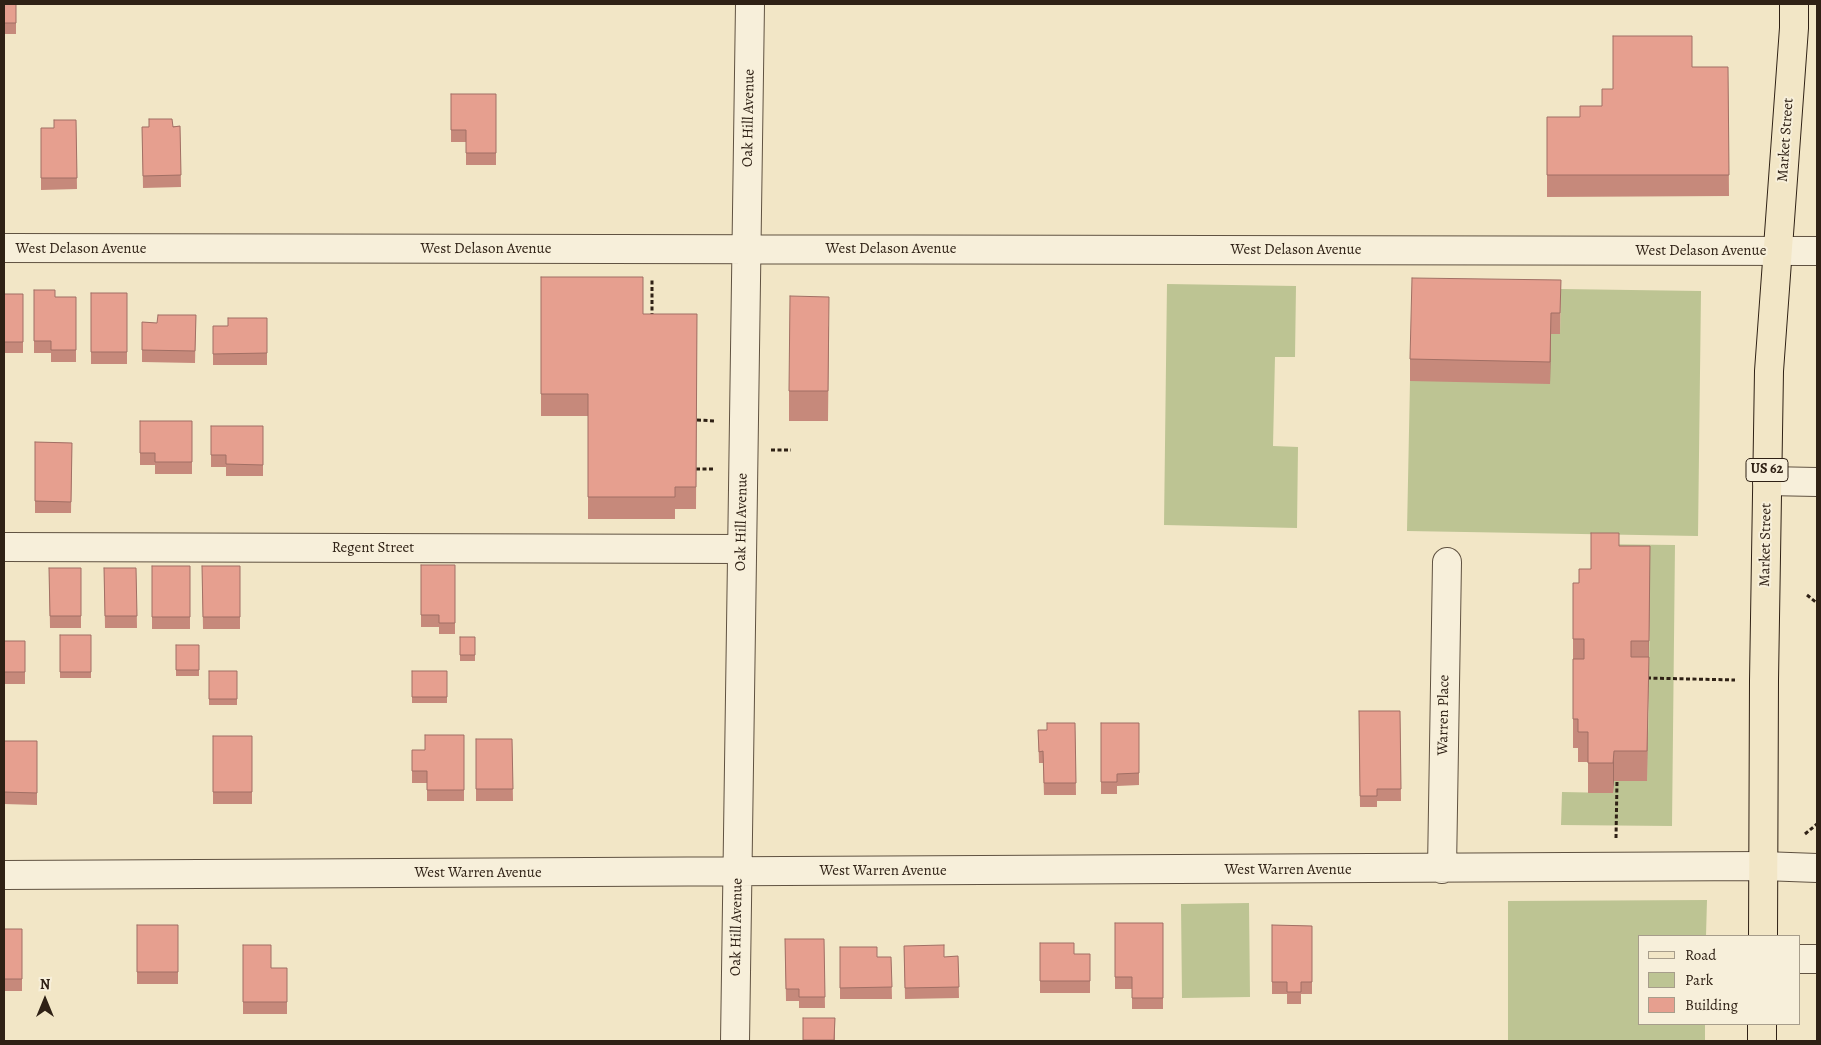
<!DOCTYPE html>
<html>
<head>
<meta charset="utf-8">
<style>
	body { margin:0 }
	#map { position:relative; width:1821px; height:1045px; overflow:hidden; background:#f2e6c6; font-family:Alegreya,serif }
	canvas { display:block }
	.frame { position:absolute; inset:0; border:5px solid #2f2115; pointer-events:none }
	.legend { position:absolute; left:1638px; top:935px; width:162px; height:90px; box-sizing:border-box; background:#f7efda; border:1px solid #a79d8b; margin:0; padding:6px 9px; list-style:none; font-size:15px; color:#2f2115 }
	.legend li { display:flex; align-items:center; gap:10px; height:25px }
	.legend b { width:25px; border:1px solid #a79d8b }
	.north { position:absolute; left:20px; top:975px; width:50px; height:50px; -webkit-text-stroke:4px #f7efda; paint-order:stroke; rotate:0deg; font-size:14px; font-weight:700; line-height:20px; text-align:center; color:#2f2115 }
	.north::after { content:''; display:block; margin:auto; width:18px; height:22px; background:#2f2115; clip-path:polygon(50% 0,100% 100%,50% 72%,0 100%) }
</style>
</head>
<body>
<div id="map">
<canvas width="1821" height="1045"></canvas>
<div class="frame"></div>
<ul class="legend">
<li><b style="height:6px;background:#f2e6c6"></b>Road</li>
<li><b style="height:14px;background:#bdc493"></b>Park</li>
<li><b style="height:14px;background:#e69f8f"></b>Building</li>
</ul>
<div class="north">N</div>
</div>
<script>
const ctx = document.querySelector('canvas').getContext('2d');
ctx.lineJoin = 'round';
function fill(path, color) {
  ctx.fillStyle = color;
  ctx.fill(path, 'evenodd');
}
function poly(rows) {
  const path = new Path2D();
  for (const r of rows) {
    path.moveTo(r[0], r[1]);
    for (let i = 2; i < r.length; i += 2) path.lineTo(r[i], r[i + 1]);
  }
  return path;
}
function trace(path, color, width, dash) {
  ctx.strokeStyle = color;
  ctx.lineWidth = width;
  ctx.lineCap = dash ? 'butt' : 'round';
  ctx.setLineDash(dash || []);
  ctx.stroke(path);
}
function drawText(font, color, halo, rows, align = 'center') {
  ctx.font = font + ' Alegreya,serif';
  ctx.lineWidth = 4;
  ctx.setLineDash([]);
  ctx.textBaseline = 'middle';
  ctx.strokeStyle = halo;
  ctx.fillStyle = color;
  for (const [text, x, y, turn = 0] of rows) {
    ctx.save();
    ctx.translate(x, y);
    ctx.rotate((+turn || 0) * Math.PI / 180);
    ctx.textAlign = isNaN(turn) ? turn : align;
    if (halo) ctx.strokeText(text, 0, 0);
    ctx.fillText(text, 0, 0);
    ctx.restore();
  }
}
const green = poly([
	[1167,284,1296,286,1295,357,1275,357,1273,446,1298,447,1297,528,1164,525],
	[1561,289,1701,291,1698,536,1407,531,1410,381,1551,334,1560,334],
	[1591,544,1675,545,1672,826,1561,825,1562,792,1613,793,1614,781,1647,781,1649,687,1631,687,1649,670,1650,576],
	[1707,900,1706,936,1640,936,1640,1024,1705,1024,1705,1041,1508,1041,1508,901],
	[1249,903,1250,997,1182,998,1181,904]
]);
const path = poly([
	[652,317,652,280],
	[697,420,715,421],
	[771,450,791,450],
	[696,469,714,469],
	[1807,595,1817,603],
	[1647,678,1735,680],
	[1805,834,1817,824],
	[1616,838,1617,781]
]);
const minor = poly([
	[4,248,1817,251],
	[1767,481,1817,482],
	[4,547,742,549],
	[1442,869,1447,562],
	[4,875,1763,866,1817,868],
	[1800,959,1817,959],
	[735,1041,750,4]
]);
const major = poly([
	[1763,936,1764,680,1769,371,1794,28,1794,4],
	[1762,1041,1762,1024]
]);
const wall = poly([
	[4,4,16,4,16,34,4,34],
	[1692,67,1728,67,1729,196,1547,197,1547,117,1580,117,1602,106,1613,89],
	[451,94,496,94,496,165,466,165,466,142,451,142],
	[76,120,77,189,41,190,41,128,54,128],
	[180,126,181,187,143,188,142,127],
	[541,277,643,314,697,314,696,509,675,509,675,519,588,519,588,416,541,416],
	[1561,280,1560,334,1551,334,1550,384,1410,381,1410,359],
	[34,290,55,297,76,297,76,362,51,362,51,353,34,353],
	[91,293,127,293,127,364,91,364],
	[4,294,23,294,23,353,4,353],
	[196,315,195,363,142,362,142,322,157,323],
	[267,318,267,365,213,365,213,326,228,326],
	[829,326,828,421,789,421,789,391],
	[140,421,192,421,192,474,155,474,155,465,140,465],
	[211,426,263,426,263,476,226,476,226,467,211,467],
	[35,442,72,443,71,513,35,513],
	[1619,546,1650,576,1647,781,1614,781,1613,793,1588,793,1588,762,1578,762,1578,748,1573,748,1573,639,1579,583,1591,569],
	[421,565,455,565,455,634,439,634,439,627,421,627],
	[152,566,190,566,190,629,152,629],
	[202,566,240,566,240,629,203,629],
	[49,568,81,568,81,628,50,628],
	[104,568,136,568,137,628,105,628],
	[60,635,91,635,91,678,60,678],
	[460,637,475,637,475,661,460,661],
	[4,641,25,641,25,684,4,684],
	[176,645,199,645,199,676,176,676],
	[209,671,237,671,237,705,209,705],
	[412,671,447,671,447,703,412,703],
	[1359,711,1400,711,1401,801,1377,801,1377,807,1360,807],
	[1075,723,1076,795,1044,795,1043,763,1039,763,1038,730,1047,730],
	[1101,723,1139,723,1139,785,1117,786,1117,794,1101,794],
	[464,735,464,801,427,801,427,783,412,783,412,750,425,750],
	[213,736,252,736,252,804,213,804],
	[476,739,512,739,513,801,476,801],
	[4,741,37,741,37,805,4,804],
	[1115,923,1163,923,1163,1009,1132,1009,1132,989,1115,989],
	[137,925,178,925,178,984,137,984],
	[1272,925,1312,926,1312,994,1301,994,1301,1004,1287,1004,1287,994,1272,994],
	[4,929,22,929,22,991,4,991],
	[785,939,824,939,825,1008,799,1008,799,1001,786,1001],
	[1040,943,1074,954,1090,954,1090,993,1040,993],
	[243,945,271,968,287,968,287,1014,243,1014],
	[904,946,944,957,958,956,959,998,905,999],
	[840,947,877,957,891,957,892,999,840,999],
	[803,1018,835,1018,835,1041,803,1041]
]);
const shadedWall = poly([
	[1551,313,1551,334,1550,384,1550,362],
	[1650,546,1650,576,1647,781,1647,751],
	[1614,751,1614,781,1613,793,1613,763]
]);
const building = poly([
	[4,4,16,4,16,23,4,23,4,4],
	[1613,36,1692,36,1692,67,1728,67,1729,175,1547,175,1547,117,1580,117,1580,106,1602,106,1602,89,1613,89,1613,36],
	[451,94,496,94,496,153,466,153,466,130,451,130,451,94],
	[149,119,172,119,173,127,180,126,181,175,143,176,142,127,149,127,149,119],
	[54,120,76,120,77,178,41,178,41,128,54,128,54,120],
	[541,277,643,277,643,314,697,314,696,487,675,487,675,497,588,497,588,394,541,394,541,277],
	[1412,278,1561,280,1560,313,1551,313,1550,362,1410,359,1412,278],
	[34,290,55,290,55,297,76,297,76,350,51,350,51,341,34,341,34,290],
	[91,293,127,293,127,352,91,352,91,293],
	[4,294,23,294,23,342,4,342,4,294],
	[790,296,829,297,828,391,789,391,790,296],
	[158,315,196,315,195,351,142,350,142,322,157,323,158,315],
	[228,318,267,318,267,353,213,354,213,326,228,326,228,318],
	[140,421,192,421,192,462,155,462,155,453,140,453,140,421],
	[211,426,263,426,263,465,226,464,226,455,211,455,211,426],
	[35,442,72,443,71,502,35,501,35,442],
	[1591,533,1619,533,1619,546,1650,546,1649,641,1631,641,1631,657,1649,657,1647,751,1614,751,1613,763,1588,763,1588,732,1578,732,1578,719,1573,719,1573,659,1584,659,1584,639,1573,639,1573,583,1579,583,1579,569,1591,569,1591,533],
	[421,565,455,565,455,623,439,623,439,615,421,615,421,565],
	[152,566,190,566,190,617,152,617,152,566],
	[202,566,240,566,240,617,203,617,202,566],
	[49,568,81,568,81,616,50,616,49,568],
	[104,568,136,568,137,616,105,616,104,568],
	[60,635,91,635,91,672,60,672,60,635],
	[460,637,475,637,475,655,460,655,460,637],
	[4,641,25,641,25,672,4,672,4,641],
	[176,645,199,645,199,670,176,670,176,645],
	[209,671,237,671,237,699,209,699,209,671],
	[412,671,447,671,447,697,412,697,412,671],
	[1359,711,1400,711,1401,789,1377,789,1377,796,1360,796,1359,711],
	[1047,723,1075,723,1076,783,1044,783,1043,751,1039,752,1038,730,1047,730,1047,723],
	[1101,723,1139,723,1139,773,1117,774,1117,782,1101,782,1101,723],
	[425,735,464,735,464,790,427,790,427,771,412,771,412,750,425,750,425,735],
	[213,736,252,736,252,792,213,792,213,736],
	[476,739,512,739,513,789,476,789,476,739],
	[4,741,37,741,37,793,4,792,4,741],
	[1115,923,1163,923,1163,998,1132,998,1132,977,1115,977,1115,923],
	[137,925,178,925,178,972,137,972,137,925],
	[1272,925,1312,926,1312,982,1301,982,1301,992,1287,992,1287,982,1272,982,1272,925],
	[4,929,22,929,22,979,4,979,4,929],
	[785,939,824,939,825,997,799,997,799,989,786,989,785,939],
	[1040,943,1074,943,1074,954,1090,954,1090,981,1040,981,1040,943],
	[243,945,271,945,271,968,287,968,287,1002,243,1002,243,945],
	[944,945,944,957,958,956,959,987,905,988,904,946,944,945],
	[840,947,877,947,877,957,891,957,892,987,840,988,840,947],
	[803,1018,835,1018,834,1040,803,1040,803,1018]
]);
const shields = [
	[1767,470,42]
];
const shieldNames = [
	["US 62",1767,470]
];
const streetNames = [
	["Oak Hill Avenue",749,118,-89],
	["Market Street",1786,140,-86],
	["West Delason Avenue",81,249],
	["West Delason Avenue",486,249],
	["West Delason Avenue",891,249],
	["West Delason Avenue",1296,250],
	["West Delason Avenue",1701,251],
	["Oak Hill Avenue",742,522,-89],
	["Market Street",1766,545,-89],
	["Regent Street",373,548],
	["Warren Place",1444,715,-89],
	["West Warren Avenue",1288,870],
	["West Warren Avenue",883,871],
	["West Warren Avenue",478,873],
	["Oak Hill Avenue",737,927,-89]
];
fill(green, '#bdc493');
trace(minor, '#605241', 30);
trace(major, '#2f2115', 30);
trace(path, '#2f2115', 3, [4, 2.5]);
trace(minor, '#f7efda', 28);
trace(major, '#f2e6c6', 28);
fill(wall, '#c6897b');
fill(shadedWall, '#a16f64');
fill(building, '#e69f8f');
trace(building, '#a16f64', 1);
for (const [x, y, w] of shields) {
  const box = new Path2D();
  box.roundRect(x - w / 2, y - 11.5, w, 23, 4);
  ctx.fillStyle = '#f7efda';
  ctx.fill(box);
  trace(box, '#2f2115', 1);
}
drawText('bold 14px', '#2f2115', null, shieldNames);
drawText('15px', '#2f2115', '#f7efda', streetNames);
</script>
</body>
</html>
